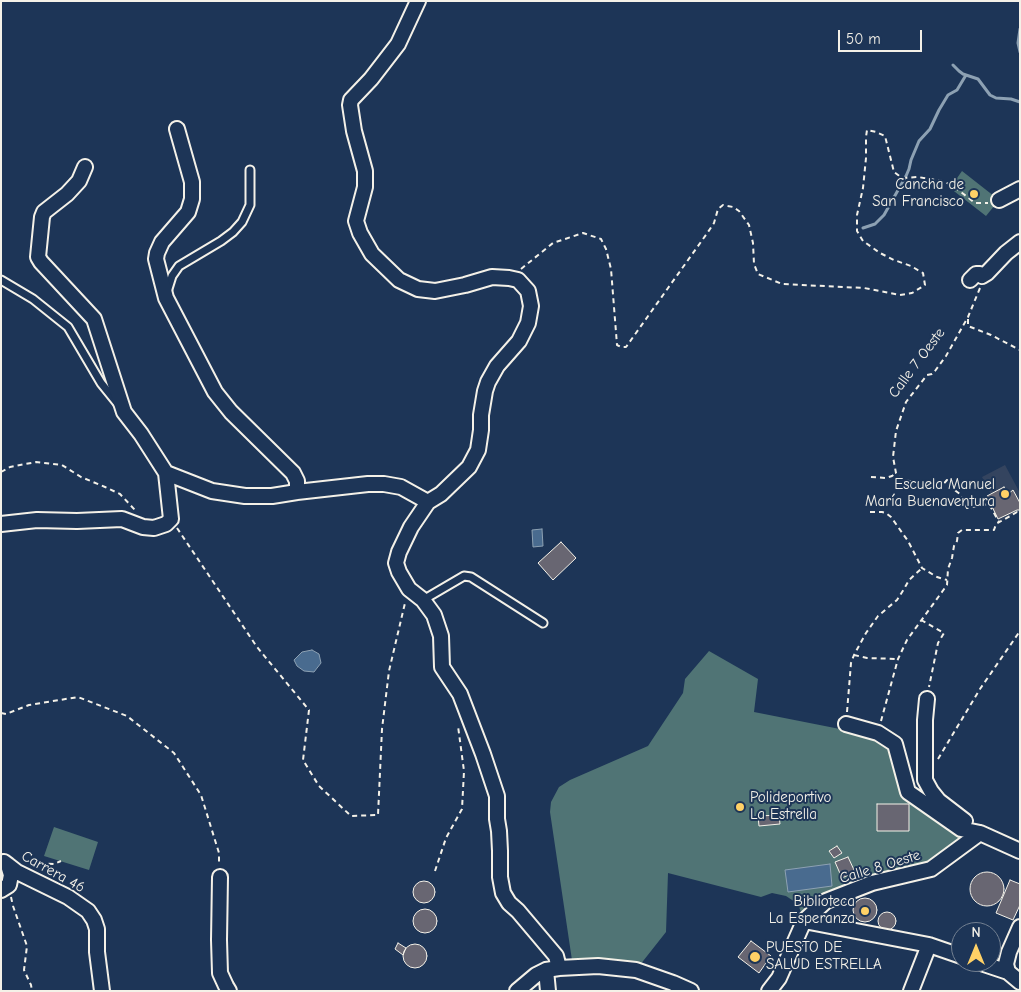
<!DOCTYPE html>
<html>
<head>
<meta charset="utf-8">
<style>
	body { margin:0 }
	#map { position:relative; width:1021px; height:992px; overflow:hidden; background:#1d3557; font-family:"Comic Neue",sans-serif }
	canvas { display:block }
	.frame { position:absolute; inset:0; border:2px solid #f4f1e8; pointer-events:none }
	.north { position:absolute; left:951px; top:922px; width:50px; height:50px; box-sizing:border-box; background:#1d3557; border:1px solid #738091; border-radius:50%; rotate:0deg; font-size:14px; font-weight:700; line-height:20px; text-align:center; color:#f4f1e8 }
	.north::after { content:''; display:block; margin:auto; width:18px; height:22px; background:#ffd166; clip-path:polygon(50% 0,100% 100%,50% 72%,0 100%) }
	.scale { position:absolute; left:838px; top:30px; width:84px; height:22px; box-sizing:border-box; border:2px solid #f4f1e8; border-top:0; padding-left:6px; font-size:15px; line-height:18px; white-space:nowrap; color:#f4f1e8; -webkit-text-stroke:4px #1d3557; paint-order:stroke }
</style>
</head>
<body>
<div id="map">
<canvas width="1021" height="992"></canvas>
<div class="frame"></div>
<div class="north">N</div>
<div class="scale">50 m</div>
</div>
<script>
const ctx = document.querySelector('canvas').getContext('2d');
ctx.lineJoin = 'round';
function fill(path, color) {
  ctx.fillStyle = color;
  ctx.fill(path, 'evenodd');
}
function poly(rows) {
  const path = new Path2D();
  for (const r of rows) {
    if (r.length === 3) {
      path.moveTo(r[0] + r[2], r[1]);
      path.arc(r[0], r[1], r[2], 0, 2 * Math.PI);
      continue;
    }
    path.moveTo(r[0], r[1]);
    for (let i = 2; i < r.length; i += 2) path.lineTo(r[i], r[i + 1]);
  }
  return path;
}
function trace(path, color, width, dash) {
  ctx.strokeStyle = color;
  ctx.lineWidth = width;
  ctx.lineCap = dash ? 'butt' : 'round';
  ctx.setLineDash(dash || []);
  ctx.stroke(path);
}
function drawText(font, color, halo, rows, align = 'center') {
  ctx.font = font + ' "Comic Neue",sans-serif';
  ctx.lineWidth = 4;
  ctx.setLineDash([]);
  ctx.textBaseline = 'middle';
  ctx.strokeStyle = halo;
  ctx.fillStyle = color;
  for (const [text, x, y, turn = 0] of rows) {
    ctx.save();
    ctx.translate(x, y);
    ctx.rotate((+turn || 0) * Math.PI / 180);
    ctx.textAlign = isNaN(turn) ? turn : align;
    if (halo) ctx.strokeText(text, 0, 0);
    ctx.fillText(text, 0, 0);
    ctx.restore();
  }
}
const built = poly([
	[1005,465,1020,493,1020,512,1017,512,999,522,986,497,991,494,982,477]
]);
const green = poly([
	[962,171,999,200,986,216,950,188],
	[709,651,758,679,754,712,845,730,895,744,908,792,980,833,931,869,872,883,804,921,798,904,786,896,772,893,761,897,668,873,666,932,636,970,573,967,550,812,551,802,559,787,570,780,648,746,683,693,685,679],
	[54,827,98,842,89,870,44,856]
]);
const water = poly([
	[542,529,543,546,533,547,532,530,542,529],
	[312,650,319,654,321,663,314,672,304,671,297,666,294,660,302,652,312,650],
	[830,864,832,886,788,892,785,870,830,864]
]);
const stream = poly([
	[1020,29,1018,43,1020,52],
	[953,65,959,71,963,74,978,79,990,95,996,98,1011,99,1020,102],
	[863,228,875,224,884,215,906,176,909,169,911,160,919,141,930,129,939,110,948,95,957,90,966,75]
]);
const building = poly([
	[1004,487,1008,494,1013,490,1020,503,1020,510,1017,510,998,519,987,496,1004,487],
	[561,542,576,558,553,580,538,563,561,542],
	[877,804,909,804,909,831,877,831,877,804],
	[779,815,780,824,759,826,758,816,779,815],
	[837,846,842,853,834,858,829,851,837,846],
	[848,857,855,872,842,878,835,862,848,857],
	[987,889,17],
	[1010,880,1020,884,1020,905,1013,920,996,913,1010,880],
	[424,892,11],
	[865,910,12],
	[425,921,12],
	[887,921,9],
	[751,941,771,956,759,973,738,957,751,941],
	[398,943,406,948,403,955,395,949,398,943],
	[415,956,12]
]);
const path = poly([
	[521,269,553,243,583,233,601,239,606,249,611,269,617,345,621,347,626,347,708,232,714,223,718,209,723,205,733,207,739,211,749,225,753,243,754,264,758,274,782,284,864,288,900,295,912,293,925,285,923,273,911,266,894,260,880,253,863,241,857,231,857,215,863,188,866,158,866,137,867,130,876,132,885,136,894,172,902,178,918,177,942,181,952,185,975,203,988,203],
	[980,288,968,317,946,356,935,371,932,374,927,375,906,402,896,431,893,457,896,473,902,480,918,482,932,482,936,484,937,489,940,488,947,480,952,485,953,489,960,494,967,508,989,504,999,522],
	[968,319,968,326,991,335,1020,350],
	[1,472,10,467,36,462,62,465,81,477,105,487,120,494,135,510],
	[871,477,886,478,892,476,896,473],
	[870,512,882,512,886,513,891,517,908,541,922,568,937,577,947,580],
	[177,528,257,647,309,710,303,760,319,786,351,816,378,815,382,729,389,671,405,603],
	[921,620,944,633,938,643,929,687],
	[854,655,867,658,898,659],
	[847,712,851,663,854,655,866,633,878,616,897,600,904,589,909,580,922,568],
	[1,713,6,714,29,705,78,697,127,716,174,753,201,795,219,853,219,864],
	[881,721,898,659,907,640,947,585,948,569,952,558,954,546,957,541,958,533,962,530,994,530,996,524,1017,512,1020,512],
	[938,759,980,689,1020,631],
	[31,865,35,863,54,864,61,861],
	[435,871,446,838,462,809,464,771,458,726],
	[11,897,13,906,27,946,24,970,31,985,32,991]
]);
const lane = poly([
	[1,280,33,299,68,327,101,383,118,404],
	[167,292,172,276,179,266,221,241,233,232,242,222,250,205,250,170],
	[423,600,464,576,471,577,543,623]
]);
const street = poly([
	[418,1,398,44,371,79,351,100,350,105,354,131,365,171,365,187,356,221,360,233,372,254,399,280,418,289,435,291,465,285,492,277,509,278,518,280,528,291,531,306,528,323,519,341,497,366,488,382,485,391,481,415,481,430,478,450,469,467,441,494,428,502,411,527,399,552,396,563,399,572,409,589,423,600,434,615,441,636,442,667,460,694,483,754,497,796,497,819,499,831,500,851,500,877,503,893,509,903,518,911,556,956,559,968],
	[177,129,192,182,192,199,188,212,162,242,157,253,156,259,166,298,215,392,231,412,293,473,297,481,297,492,368,484,384,484,401,487,428,502],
	[999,200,1020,189],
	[970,280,976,274,980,274,982,276,987,273,1006,253,1020,242],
	[166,473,212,491,245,496,272,496,297,492],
	[1,524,37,520,77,521,122,519,143,527,154,528,166,524,171,519,166,473,141,434,124,412,94,319,41,262,38,257,42,217,44,212,67,194,79,181,85,167],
	[927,699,925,720,925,780,931,791,939,801,965,821],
	[846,724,878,733,895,744,908,792,961,829,980,833,1020,851],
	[8,865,17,872,68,897,88,911,94,920,97,929,97,952,102,991],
	[220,877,219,940,220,973,226,986,229,991],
	[1,890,9,885,11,875,8,865,4,862],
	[804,921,929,945,961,956],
	[978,962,1008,972,1020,982],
	[546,970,548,991],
	[1008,972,1006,964,1009,952,1020,927],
	[517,991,536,975,546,970,559,968,598,966,636,970,673,983,691,991],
	[769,991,779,978,804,921,826,901,872,883,931,869,980,833],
	[911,991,929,945]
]);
const markers = [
	[974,194,5,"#ffd166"],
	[1005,494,5,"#ffd166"],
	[740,807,5,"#ffd166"],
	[865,911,5,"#ffd166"],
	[755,957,6,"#ffd166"]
];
const poiNames = [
	["Cancha de",964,185],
	["San Francisco",964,202],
	["Escuela Manuel",995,485],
	["María Buenaventura",995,502],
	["Polideportivo",750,798,"left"],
	["La Estrella",750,815,"left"],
	["Biblioteca",855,902],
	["La Esperanza",855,919],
	["PUESTO DE",766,948,"left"],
	["SALUD ESTRELLA",766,965,"left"]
];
const streetNames = [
	["Calle 7 Oeste",917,363,-53],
	["Calle 8 Oeste",880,867,-17],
	["Carrera 46",53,872,29]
];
fill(built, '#34445f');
fill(green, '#507475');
fill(water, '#496b8f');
trace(water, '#8da1b3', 1);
trace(stream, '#8da1b3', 3);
fill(building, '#686672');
trace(building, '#f4f1e8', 1);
trace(lane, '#f4f1e8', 11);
trace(street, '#f4f1e8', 18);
trace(path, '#f4f1e8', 2, [5, 4]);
trace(lane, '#1d3557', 7);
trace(street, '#1d3557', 14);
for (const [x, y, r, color] of markers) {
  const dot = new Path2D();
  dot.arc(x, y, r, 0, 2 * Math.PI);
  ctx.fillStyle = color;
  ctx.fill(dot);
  trace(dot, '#1d3557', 2);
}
drawText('15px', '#f4f1e8', '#1d3557', poiNames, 'right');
drawText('15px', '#f4f1e8', '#1d3557', streetNames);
</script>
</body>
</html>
